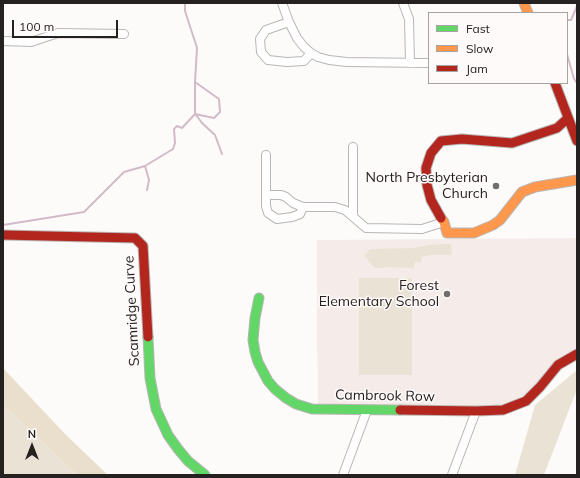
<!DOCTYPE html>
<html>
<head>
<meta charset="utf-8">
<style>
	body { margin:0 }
	#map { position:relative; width:580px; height:478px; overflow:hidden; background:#fdfbfa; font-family:Mulish,sans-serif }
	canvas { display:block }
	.frame { position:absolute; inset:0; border:4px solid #252120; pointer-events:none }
	.legend { position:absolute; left:428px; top:12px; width:140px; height:72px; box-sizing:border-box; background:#fefaf9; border:1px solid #a7a3a2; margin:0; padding:5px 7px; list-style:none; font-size:12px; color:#252120 }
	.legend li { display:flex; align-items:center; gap:8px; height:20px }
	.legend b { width:20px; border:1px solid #a7a3a2 }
	.north { position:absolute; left:12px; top:426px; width:40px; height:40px; -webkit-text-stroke:3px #fefaf9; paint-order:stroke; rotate:0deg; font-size:11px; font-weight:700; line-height:16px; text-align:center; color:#252120 }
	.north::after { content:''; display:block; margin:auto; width:14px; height:18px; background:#252120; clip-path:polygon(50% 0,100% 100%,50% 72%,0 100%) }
	.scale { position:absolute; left:12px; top:20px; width:106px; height:18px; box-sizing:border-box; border:2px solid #252120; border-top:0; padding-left:5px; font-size:12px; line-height:14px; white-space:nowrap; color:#252120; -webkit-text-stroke:3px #fefaf9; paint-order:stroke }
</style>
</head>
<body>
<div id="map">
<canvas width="580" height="478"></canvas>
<div class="frame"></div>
<ul class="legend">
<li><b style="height:5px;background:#63d668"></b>Fast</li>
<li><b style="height:5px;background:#ff974d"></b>Slow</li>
<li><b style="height:5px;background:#b3261e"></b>Jam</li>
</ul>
<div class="north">N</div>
<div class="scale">100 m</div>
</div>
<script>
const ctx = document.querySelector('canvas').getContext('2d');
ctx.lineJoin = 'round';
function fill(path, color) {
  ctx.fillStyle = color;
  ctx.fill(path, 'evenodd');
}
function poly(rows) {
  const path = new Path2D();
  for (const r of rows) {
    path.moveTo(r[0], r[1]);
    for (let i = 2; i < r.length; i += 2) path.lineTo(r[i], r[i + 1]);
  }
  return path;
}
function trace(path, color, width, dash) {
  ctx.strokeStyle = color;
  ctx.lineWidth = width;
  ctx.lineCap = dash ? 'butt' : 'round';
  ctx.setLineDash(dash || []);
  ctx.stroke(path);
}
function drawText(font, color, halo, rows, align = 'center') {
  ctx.font = font + ' Mulish,sans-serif';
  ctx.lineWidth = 3;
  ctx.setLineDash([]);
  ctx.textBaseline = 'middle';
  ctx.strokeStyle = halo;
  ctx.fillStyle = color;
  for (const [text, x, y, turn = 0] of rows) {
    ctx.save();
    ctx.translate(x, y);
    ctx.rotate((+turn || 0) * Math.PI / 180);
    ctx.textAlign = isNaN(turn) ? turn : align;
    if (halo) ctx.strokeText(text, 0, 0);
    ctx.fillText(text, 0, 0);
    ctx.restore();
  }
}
const built = poly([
	[577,238,577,348,567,353,555,361,545,374,525,394,512,403,494,406,318,404,318,377,317,350,317,240]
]);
const green = poly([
	[444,244,451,244,452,254,450,255,430,255,422,257,421,263,415,262,414,268,385,267,383,268,375,268,368,261,368,259,364,256,370,249,413,248,430,245],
	[359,278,412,278,412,375,359,375],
	[577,370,577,389,544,475,515,475,535,405],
	[3,405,77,475,3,475]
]);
const forest = poly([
	[3,368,66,435,108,475,77,475,3,405]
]);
const stream = poly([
	[567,20,571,20,577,6],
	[567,54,574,79,577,83],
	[195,82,219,99,220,112,214,118,195,114],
	[196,115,202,123,215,135,222,154],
	[145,166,149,180,147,190],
	[3,225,84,212,124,172,145,166,173,149,175,143,174,129,177,126,182,128,195,114,195,82,197,48,185,11,185,3]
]);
const street = poly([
	[282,3,289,22,297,38,304,47,311,53,318,57,329,60,347,62,429,63],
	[403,3,409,19,410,63],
	[289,22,266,30,260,39,261,52,268,60,287,62,304,61,311,53],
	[3,41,31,42,58,33,124,34],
	[266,155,266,206,268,213,277,219,292,217,300,214,303,207],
	[266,195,281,195,286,197,293,203,303,207,335,207,345,210,366,228,422,229,444,222],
	[353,216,353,147],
	[343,475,367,410],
	[452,475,476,411]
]);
const fast = poly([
	[259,298,255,318,253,340,255,352,258,362,268,381,275,389,286,398,296,404,312,409,400,410],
	[148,337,150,378,156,409,168,435,178,449,188,461,205,475]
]);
const slow = poly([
	[524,3,528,13],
	[441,218,444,222,447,233,474,233,493,225,500,220,522,192,535,187,577,180]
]);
const jam = poly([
	[555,83,577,141],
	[441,218,431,200,427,185,426,168,431,153,441,141,462,139,512,143,557,128,568,118],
	[3,235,135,238,143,246,148,337],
	[400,410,476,411,503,410,526,401,540,387,558,365,577,354]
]);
const markers = [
	[496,186,4,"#716d6c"],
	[447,294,4,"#716d6c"]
];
const poiNames = [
	["North Presbyterian",488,178],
	["Church",488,194],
	["Forest",439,286],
	["Elementary School",439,302]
];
const streetNames = [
	["Scamridge Curve",132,311,-93],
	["Cambrook Row",385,396,1]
];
fill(built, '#f5ecea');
fill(green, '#eae3d5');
fill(forest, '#eadfcc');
trace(stream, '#d3bac8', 2);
trace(street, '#b9b6b5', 10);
trace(fast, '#b9b6b5', 11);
trace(slow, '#b9b6b5', 11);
trace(jam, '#b9b6b5', 11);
trace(street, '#fffefe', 8);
trace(fast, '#63d668', 9);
trace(slow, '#ff974d', 9);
trace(jam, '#b3261e', 9);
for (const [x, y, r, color] of markers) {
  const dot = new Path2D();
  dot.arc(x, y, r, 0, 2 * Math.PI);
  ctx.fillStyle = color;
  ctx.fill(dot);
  trace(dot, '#fefaf9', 1.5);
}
drawText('14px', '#252120', '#fefaf9', poiNames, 'right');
drawText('14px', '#252120', '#fefaf9', streetNames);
</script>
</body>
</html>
